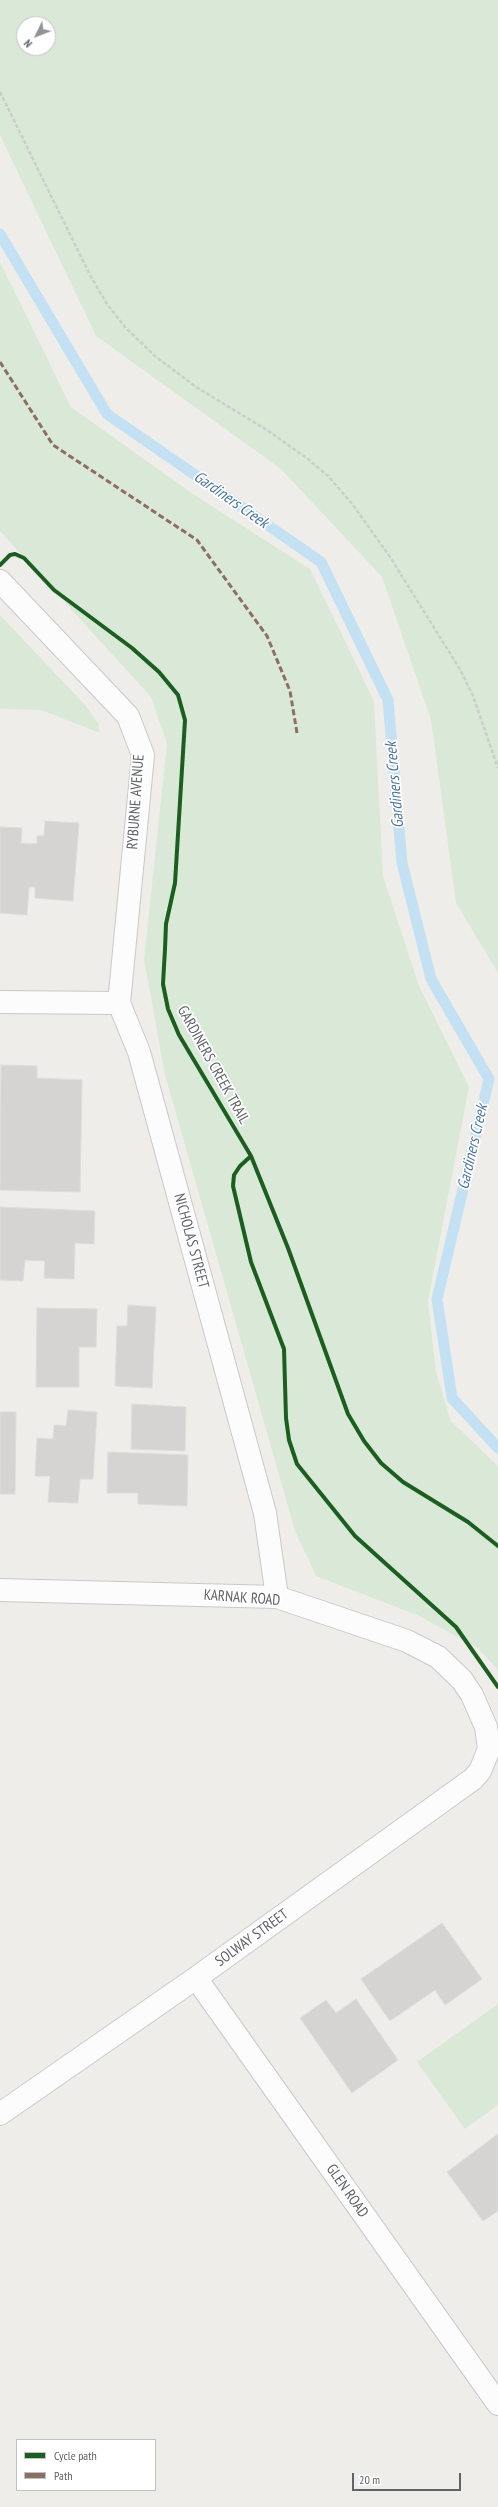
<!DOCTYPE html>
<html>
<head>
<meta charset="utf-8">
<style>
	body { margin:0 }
	#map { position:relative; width:498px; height:2507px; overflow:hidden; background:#efedea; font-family:"PT Sans Narrow",sans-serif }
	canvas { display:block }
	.legend { position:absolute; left:16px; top:2439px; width:140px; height:52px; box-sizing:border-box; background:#fff; border:1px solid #bfc1c2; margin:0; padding:5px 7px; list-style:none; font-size:12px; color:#606367 }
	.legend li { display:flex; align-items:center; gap:8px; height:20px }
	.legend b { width:20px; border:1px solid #bfc1c2 }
	.north { position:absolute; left:16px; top:16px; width:40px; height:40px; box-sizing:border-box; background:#fff; border:1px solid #bfc1c2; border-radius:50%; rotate:227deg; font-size:11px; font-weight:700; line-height:16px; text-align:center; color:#606367 }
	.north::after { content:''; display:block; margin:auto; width:14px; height:18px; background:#929395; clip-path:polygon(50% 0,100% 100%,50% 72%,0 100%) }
	.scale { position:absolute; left:352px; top:2473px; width:109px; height:18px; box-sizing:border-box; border:2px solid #606367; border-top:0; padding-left:5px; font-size:12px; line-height:14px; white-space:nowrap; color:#606367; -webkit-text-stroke:3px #fff; paint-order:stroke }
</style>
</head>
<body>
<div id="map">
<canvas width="498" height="2507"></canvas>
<ul class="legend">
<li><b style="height:5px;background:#1b5e20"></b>Cycle path</li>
<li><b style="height:5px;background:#8d6e63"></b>Path</li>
</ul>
<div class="north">N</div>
<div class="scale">20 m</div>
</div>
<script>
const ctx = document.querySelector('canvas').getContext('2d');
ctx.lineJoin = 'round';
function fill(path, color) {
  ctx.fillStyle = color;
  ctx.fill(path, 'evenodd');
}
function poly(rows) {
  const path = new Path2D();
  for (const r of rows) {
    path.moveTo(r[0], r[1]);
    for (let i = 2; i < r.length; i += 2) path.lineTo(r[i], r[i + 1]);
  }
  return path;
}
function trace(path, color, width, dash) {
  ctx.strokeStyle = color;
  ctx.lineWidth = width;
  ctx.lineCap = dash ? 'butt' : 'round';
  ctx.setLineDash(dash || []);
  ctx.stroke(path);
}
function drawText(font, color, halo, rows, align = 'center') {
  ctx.font = font + ' "PT Sans Narrow",sans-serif';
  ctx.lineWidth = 3.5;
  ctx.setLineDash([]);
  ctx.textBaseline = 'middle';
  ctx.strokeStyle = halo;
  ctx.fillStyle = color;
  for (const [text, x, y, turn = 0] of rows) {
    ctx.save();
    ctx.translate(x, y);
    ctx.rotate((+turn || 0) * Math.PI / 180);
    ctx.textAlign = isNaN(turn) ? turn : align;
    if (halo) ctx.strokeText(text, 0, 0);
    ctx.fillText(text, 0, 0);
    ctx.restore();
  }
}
const green = poly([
	[0,0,498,0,498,973,456,903,431,720,382,577,281,469,96,336,0,135],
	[24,24,48,24,48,48,24,48],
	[0,262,71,407,193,494,310,569,374,701,383,876,419,986,469,1087,428,1301,436,1372,451,1421,498,1466,498,1670,478,1648,417,1615,316,1576,295,1531,165,1075,144,959,167,744,151,697,0,531],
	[0,615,86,706,98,723,100,733,41,710,0,709],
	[498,2004,498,2105,465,2129,417,2062]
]);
const stream = poly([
	[0,234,107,414,321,562,388,700,402,863,431,979,489,1079,437,1299,452,1398,498,1448]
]);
const building = poly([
	[45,821,79,823,73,901,35,898,35,887,29,887,27,915,0,913,0,827,22,828,21,843,37,844,37,836,44,836,45,821],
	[1,1065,37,1066,37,1078,82,1080,80,1192,0,1190,1,1065],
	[0,1207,95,1211,94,1244,75,1243,74,1279,44,1278,45,1261,25,1260,23,1281,0,1280,0,1207],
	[128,1305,156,1307,152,1388,115,1386,117,1326,127,1326,128,1305],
	[37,1308,97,1309,96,1347,79,1347,79,1387,36,1387,37,1308],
	[132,1404,186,1407,185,1451,131,1449,132,1404],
	[68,1410,97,1412,93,1479,80,1479,78,1503,48,1502,50,1476,35,1476,37,1438,53,1439,54,1425,66,1426,68,1410],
	[0,1412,16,1412,15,1494,0,1494,0,1412],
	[108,1452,188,1455,187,1506,138,1504,138,1493,107,1493,108,1452],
	[442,1923,482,1979,445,2005,435,1990,390,2021,361,1979,442,1923],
	[356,1999,398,2060,352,2093,300,2018,326,2000,336,2013,356,1999],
	[498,2134,498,2211,483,2221,447,2172,498,2134]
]);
const path = poly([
	[0,92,90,275,107,304,125,327,155,356,196,387,267,430,308,459,329,477,353,505,390,557,461,671,473,696,498,768]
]);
const minor = poly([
	[0,581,128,716,143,755,119,1003],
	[0,1002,119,1003,139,1052,265,1513,277,1597],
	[0,1590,277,1597,407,1641,438,1657,462,1680,472,1695,486,1727,489,1749,480,1771,473,1779,196,1978,0,2114],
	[196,1978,498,2404]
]);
const quiet = poly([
	[0,362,53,445,197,540,267,636,290,691,297,733]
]);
const cycleway = poly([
	[0,565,10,555,15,554,24,558,54,590,132,648,159,672,178,695,185,720,175,883,166,924,165,949,163,984,168,1009,179,1035,251,1156,288,1248,348,1414,364,1441,381,1463,403,1482,468,1522,498,1546],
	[251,1156,240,1166,234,1175,233,1186,251,1262,284,1349,286,1418,289,1440,297,1464,355,1536,456,1627,498,1687]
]);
const streetNames = [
	["RYBURNE AVENUE",136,802,-86],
	["GARDINERS CREEK TRAIL",213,1065,61],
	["NICHOLAS STREET",191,1241,75],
	["KARNAK ROAD",242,1598,4],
	["SOLWAY STREET",252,1938,-36],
	["GLEN ROAD",347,2191,55]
];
const waterNames = [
	["Gardiners Creek",231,500,35],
	["Gardiners Creek",395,785,-95],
	["Gardiners Creek",473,1147,-77]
];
fill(green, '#dae9d7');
trace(stream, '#c4e0f3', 11);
fill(building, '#d6d4d3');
trace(building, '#dedcda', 1);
trace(minor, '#cac9c9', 24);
trace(path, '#cbcecd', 2.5, [4, 2]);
trace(minor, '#fdfcfc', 22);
trace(quiet, '#8d6e63', 3, [6, 3]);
trace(cycleway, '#1b5e20', 4);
drawText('15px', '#606367', '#fff', streetNames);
drawText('italic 16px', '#4b76a1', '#fff', waterNames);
</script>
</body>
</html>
